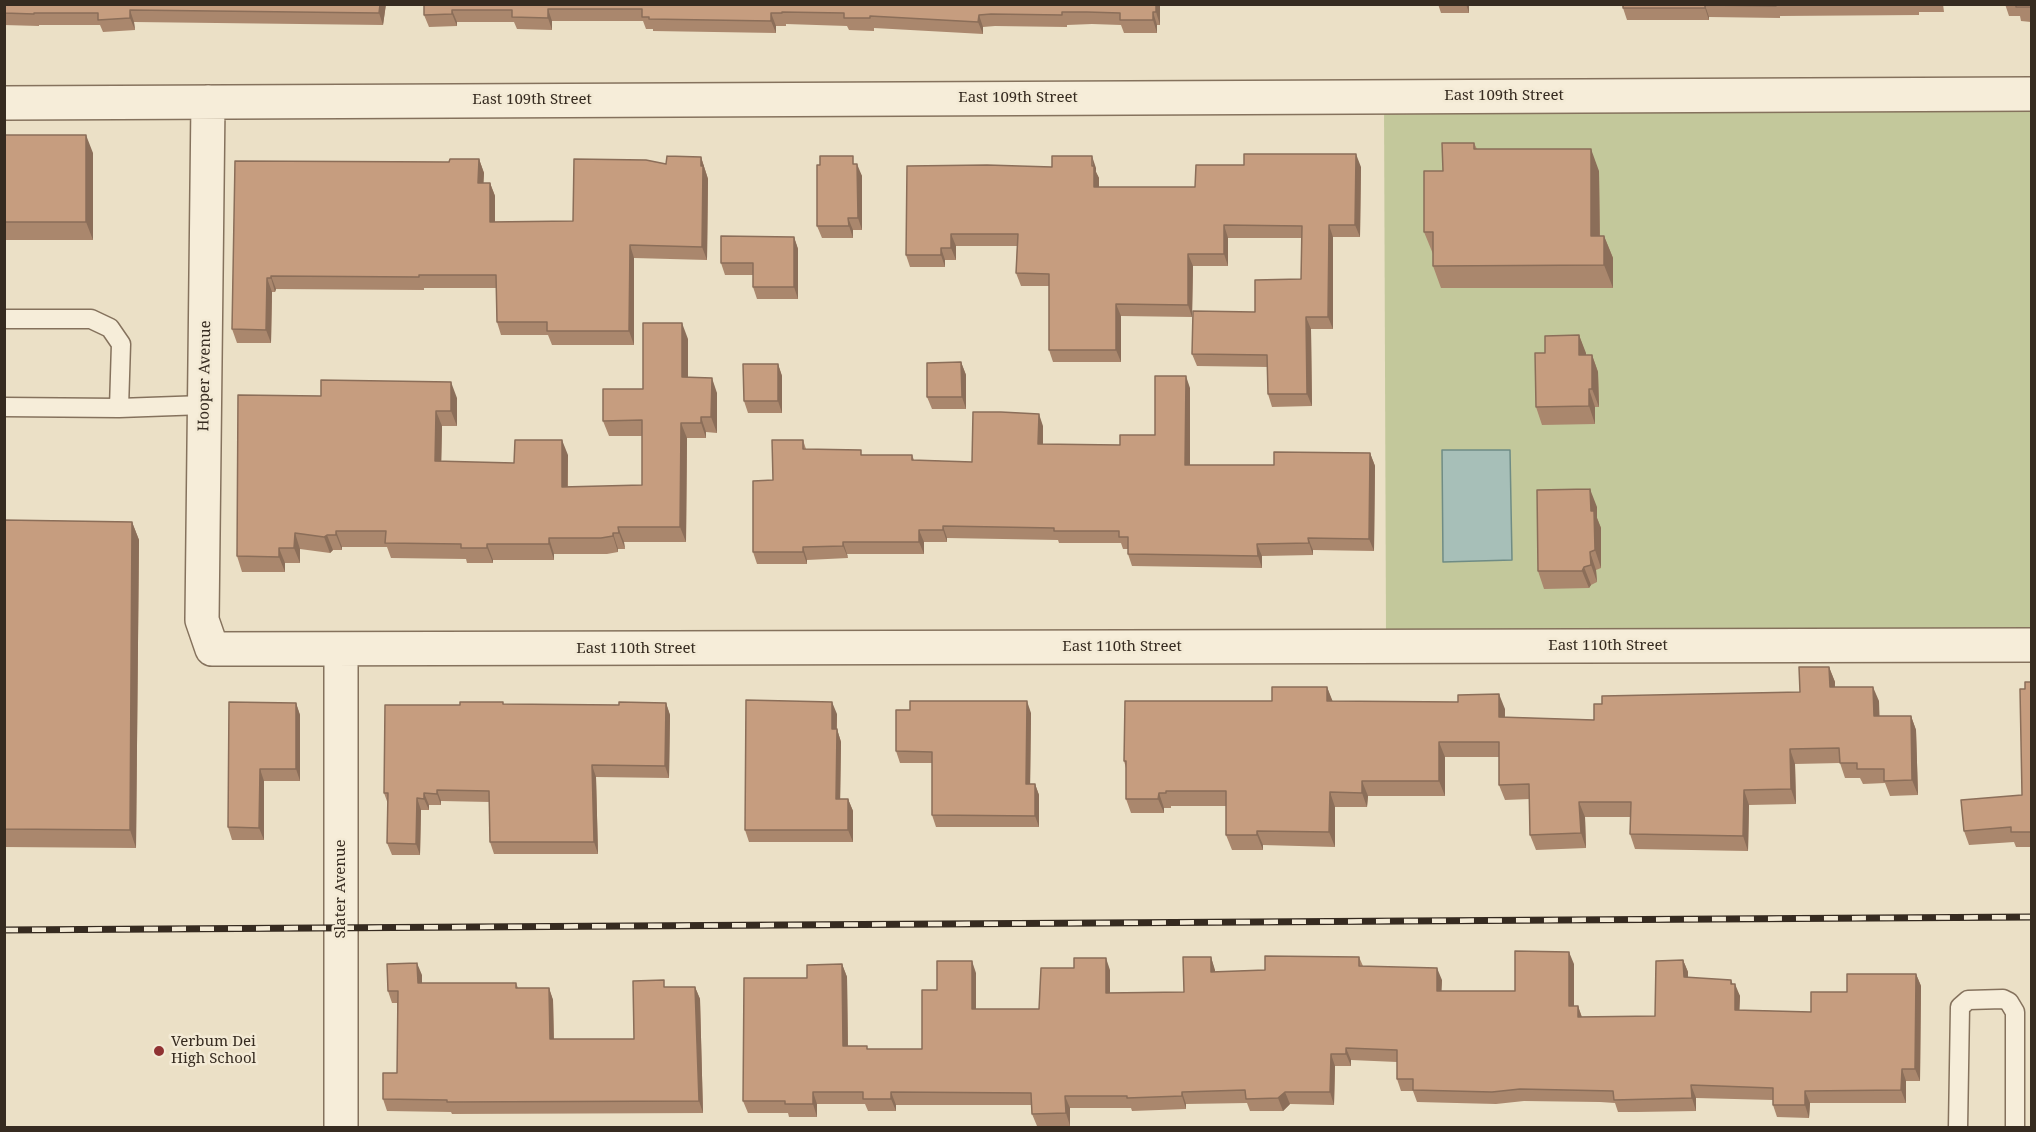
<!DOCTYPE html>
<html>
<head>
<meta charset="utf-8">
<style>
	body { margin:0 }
	#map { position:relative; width:2036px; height:1132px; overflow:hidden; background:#ebe0c6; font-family:"Noto Serif",serif }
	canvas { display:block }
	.frame { position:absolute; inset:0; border:6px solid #362b20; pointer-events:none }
</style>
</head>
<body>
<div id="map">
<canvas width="2036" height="1132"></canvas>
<div class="frame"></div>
</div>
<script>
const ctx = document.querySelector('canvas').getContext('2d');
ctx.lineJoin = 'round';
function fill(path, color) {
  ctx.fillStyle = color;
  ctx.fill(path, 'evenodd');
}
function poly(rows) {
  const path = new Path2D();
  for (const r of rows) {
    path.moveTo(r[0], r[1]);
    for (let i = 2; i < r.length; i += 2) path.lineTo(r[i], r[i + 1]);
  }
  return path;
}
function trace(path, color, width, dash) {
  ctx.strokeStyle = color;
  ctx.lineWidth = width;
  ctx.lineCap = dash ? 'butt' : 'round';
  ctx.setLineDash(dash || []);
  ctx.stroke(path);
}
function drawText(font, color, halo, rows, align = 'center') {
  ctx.font = font + ' "Noto Serif",serif';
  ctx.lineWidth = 5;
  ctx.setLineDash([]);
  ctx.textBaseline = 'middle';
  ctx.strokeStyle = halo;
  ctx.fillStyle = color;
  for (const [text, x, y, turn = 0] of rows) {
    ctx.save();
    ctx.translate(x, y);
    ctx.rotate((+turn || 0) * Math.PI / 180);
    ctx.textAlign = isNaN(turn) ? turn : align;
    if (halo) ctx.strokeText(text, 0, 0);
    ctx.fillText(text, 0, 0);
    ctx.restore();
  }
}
const green = poly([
	[2031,101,2031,632,1386,634,1384,103]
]);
const water = poly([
	[1442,450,1510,450,1512,560,1443,562,1442,450]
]);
const lane = poly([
	[4,319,91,319,110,328,121,344,119,408],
	[4,407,119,408,204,405],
	[1958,1128,1960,1007,1968,1000,2003,999,2009,1002,2015,1012,2015,1128]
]);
const street = poly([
	[208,102,202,620,212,649,2032,645],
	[4,103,2032,94],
	[341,650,341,1128]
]);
const rail = poly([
	[4,930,2032,917]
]);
const wall = poly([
	[4,4,386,4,383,25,134,22,135,30,103,32,100,25,39,25,39,26,4,25],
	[424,4,1160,4,1160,25,1157,25,1157,33,1124,33,1121,25,1092,24,1067,25,1067,27,995,26,983,27,983,34,874,28,874,31,849,30,847,26,786,24,786,26,776,26,776,33,653,31,653,29,646,29,643,21,552,21,552,30,517,29,514,22,457,22,457,26,429,27,424,15],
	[1438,4,1469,4,1469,13,1441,13],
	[1623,4,1943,4,1944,12,1919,12,1919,15,1780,16,1780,18,1709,17,1709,20,1627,20,1623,8],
	[2005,4,2031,4,2031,22,2021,21,2020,16,2009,16],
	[4,135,93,153,93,240,4,240],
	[1474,143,1477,149,1599,171,1600,236,1604,236,1613,258,1613,288,1441,288,1433,266,1433,254,1424,232,1443,171],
	[701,157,708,179,707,260,634,258,634,345,552,345,548,335,501,335,497,322,496,288,424,288,424,290,276,289,275,292,272,292,271,343,237,343,232,329,235,161,449,162,479,159,484,173,483,183,490,183,495,196,495,222,573,221,666,164],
	[855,164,862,176,862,230,853,230,853,238,822,238,817,226],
	[1361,167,1360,237,1333,237,1333,329,1311,329,1312,406,1272,407,1268,394,1268,367,1197,366,1192,354,1255,312,1301,279,1302,238,1228,238,1228,266,1193,266,1192,317,1121,316,1121,362,1053,362,1049,350,1049,286,1021,286,1016,273,1017,246,956,246,956,260,945,260,945,267,910,267,906,255,1096,168,1096,172,1099,178,1099,187,1195,187],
	[794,237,798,249,798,299,757,299,753,287,753,275,725,275,721,263],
	[1579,335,1586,355,1592,355,1598,372,1599,407,1595,407,1595,424,1542,425,1536,407,1545,353],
	[688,339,688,377,717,393,717,433,706,432,706,438,687,438,686,542,624,542,625,549,618,549,618,552,607,554,554,554,554,560,493,560,493,563,467,563,466,559,391,558,387,547,342,547,342,550,333,550,330,553,300,549,300,563,285,563,285,572,242,572,237,556,321,396,457,398,457,426,442,426,441,462,514,463,568,455,568,487,642,485,642,436,609,436,603,421,643,389],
	[961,362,966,375,966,409,932,409,927,397],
	[778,364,782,376,782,413,748,413,744,401],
	[1190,388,1190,465,1274,465,1370,453,1375,466,1374,551,1313,550,1313,555,1262,556,1262,568,1132,566,1128,554,1128,549,1123,549,1121,543,1059,543,1058,540,947,538,947,542,924,542,924,554,847,554,848,558,807,560,807,564,757,564,753,552,803,440,806,449,863,455,912,455,914,460,972,462,1043,426,1043,444,1120,445,1155,435],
	[1597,507,1597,518,1601,528,1601,568,1596,570,1597,582,1591,585,1589,588,1544,589,1538,571],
	[4,520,132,522,139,540,136,848,4,847],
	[1829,667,1835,682,1835,687,1879,701,1879,716,1911,716,1916,730,1918,795,1890,796,1885,783,1863,784,1860,778,1845,778,1840,763,1795,764,1796,804,1749,805,1748,851,1635,849,1630,834,1630,817,1585,817,1586,848,1536,850,1530,835,1530,799,1505,800,1499,785,1499,757,1445,757,1445,796,1368,796,1367,807,1335,807,1335,847,1263,845,1263,850,1232,850,1226,835,1226,806,1171,806,1171,808,1164,808,1164,813,1131,813,1126,799,1126,768,1124,761,1272,701,1327,687,1332,701,1505,709,1505,717,1594,720,1602,704,1800,692],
	[2031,682,2031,847,2016,847,2014,842,1969,845,1964,831,2022,795,2025,689],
	[503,702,503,704,619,705,666,703,670,715,669,778,596,777,598,854,494,854,490,842,490,802,441,801,441,805,429,805,429,810,421,810,420,855,392,855,387,843,388,804,384,793,460,705],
	[296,703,300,715,300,781,264,781,264,840,232,840,228,827],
	[1031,713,1030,784,1035,784,1039,795,1039,827,936,827,932,815,932,763,900,763,896,751],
	[837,714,837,729,841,742,840,799,848,799,853,811,853,842,749,842,745,830],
	[1211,957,1215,972,1265,970,1359,957,1363,966,1442,980,1441,991,1515,991,1574,964,1574,1006,1578,1006,1582,1017,1655,1016,1683,960,1688,972,1688,978,1733,984,1740,996,1739,1010,1811,1012,1847,992,1916,974,1921,986,1920,1081,1906,1081,1906,1103,1810,1103,1809,1118,1777,1117,1773,1105,1773,1100,1696,1098,1696,1111,1637,1112,1618,1112,1615,1103,1600,1102,1524,1101,1496,1104,1417,1102,1413,1091,1401,1091,1397,1079,1397,1062,1351,1060,1351,1066,1335,1066,1334,1105,1290,1104,1283,1111,1250,1111,1247,1103,1186,1104,1186,1109,1132,1111,1131,1108,1070,1108,1070,1126,1037,1126,1032,1114,1032,1105,896,1105,896,1111,868,1111,865,1104,817,1104,817,1117,789,1117,788,1113,748,1113,743,1101,807,978,842,964,847,977,848,1046,868,1049,922,1049,937,990,976,973,976,1009,1039,1009,1110,970,1110,993,1184,992],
	[422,975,422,983,516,983,518,988,549,988,553,1000,554,1039,634,1039,667,987,695,987,700,999,703,1113,452,1114,451,1112,387,1111,383,1099,397,1073,397,1003,392,1003,388,991]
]);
const shadedWall = poly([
	[380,4,386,4,383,25,379,13],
	[1156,4,1160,4,1160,25,1156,12],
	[1466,4,1469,4,1469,13],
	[1705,5,1709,17,1709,20,1705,8],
	[548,9,552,21,552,30,548,18],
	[130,10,134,22,135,30,130,18],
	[452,10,457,22,457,26,452,14],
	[1153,12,1157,25,1157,33,1153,20],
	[771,13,776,26,776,33,771,21],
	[979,15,983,27,983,34,978,22],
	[86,135,93,153,93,240,86,222],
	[1591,149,1599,171,1600,258,1591,236],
	[1356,154,1361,167,1360,237,1355,225],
	[1092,156,1096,168,1096,172,1099,178,1099,199,1094,187],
	[701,157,708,179,707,260,702,247],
	[479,159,484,173,483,196,478,183],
	[857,164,862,176,862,230,858,218],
	[490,183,495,196,495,236,490,222],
	[848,218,853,230,853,238,849,226],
	[1224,225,1228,238,1228,266,1224,254],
	[1329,225,1333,237,1333,329,1328,317],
	[951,234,956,246,956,260,951,248],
	[1604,236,1613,258,1613,288,1604,265],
	[794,237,798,249,798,299,794,287],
	[630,245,634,258,634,345,629,331],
	[941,248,945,260,945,267,941,255],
	[1188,254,1193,266,1192,317,1188,305],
	[271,276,276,289,275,292,271,278],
	[267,278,272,292,271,343,266,330],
	[1116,304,1121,316,1121,362,1116,350],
	[1306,317,1311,329,1312,406,1307,394],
	[682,323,688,339,688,393,682,377],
	[1579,335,1586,353,1586,372,1579,355],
	[1592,355,1598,372,1599,407,1592,389],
	[961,362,966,375,966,409,962,397],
	[778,364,782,376,782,413,778,401],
	[1186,376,1190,388,1190,477,1185,465],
	[712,378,717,393,717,433,711,417],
	[451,382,457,398,457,426,451,411],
	[1589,389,1595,407,1595,424,1589,406],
	[436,411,442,426,441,477,435,461],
	[1039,414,1043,426,1043,456,1038,444],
	[701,417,706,432,706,438,701,423],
	[681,423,687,438,686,542,680,527],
	[562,440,568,455,567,502,562,487],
	[1370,453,1375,466,1374,551,1369,539],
	[1590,489,1597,507,1597,518,1601,528,1601,568,1595,550,1591,511],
	[132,522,139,540,136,848,130,830],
	[943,526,947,538,947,542,943,530],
	[618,527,624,542,625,549,619,533],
	[919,530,924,542,924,554,919,542],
	[336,531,342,547,342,550,336,535],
	[295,533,300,549,300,563,294,548],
	[613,533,618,549,618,552,613,536],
	[327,535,333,550,330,553,324,537],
	[549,538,554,554,554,560,549,544],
	[1308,538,1313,550,1313,555,1309,543],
	[843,542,847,554,848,558,843,546],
	[487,544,493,560,493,563,487,548],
	[1257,544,1262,556,1262,568,1258,556],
	[803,547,807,560,807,564,803,552],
	[279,548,285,563,285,572,279,557],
	[1590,552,1596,570,1597,582,1591,565],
	[1584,567,1591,585,1589,588,1582,571],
	[1829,667,1835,682,1835,702,1830,687],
	[1327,687,1333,702,1327,701],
	[1873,687,1879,701,1880,730,1874,716],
	[1499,694,1505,709,1505,732,1499,717],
	[1027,701,1031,713,1030,795,1026,784],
	[832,702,837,714,836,742,832,729],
	[296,703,300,715,300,781,296,769],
	[666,703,670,715,669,778,665,766],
	[1911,716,1916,730,1918,795,1912,780],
	[837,729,841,742,840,811,836,799],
	[1439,742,1445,757,1445,796,1439,781],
	[1790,749,1795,764,1796,804,1791,789],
	[592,765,596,777,598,854,594,842],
	[260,769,264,781,264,840,259,828],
	[1362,781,1368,796,1367,807,1362,793],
	[1035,784,1039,795,1039,827,1035,816],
	[437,790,441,801,441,805,437,794],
	[1744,790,1749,805,1748,851,1743,836],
	[1330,792,1335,807,1335,847,1329,832],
	[424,793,429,805,429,810,424,799],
	[1159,793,1164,808,1164,813,1158,799],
	[417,798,421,810,420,855,416,844],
	[848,799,853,811,853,842,848,830],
	[1579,802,1585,817,1586,848,1581,833],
	[1257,831,1263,845,1263,850,1257,835],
	[1569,952,1574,964,1574,1018,1569,1006],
	[1211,957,1215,970,1215,984,1211,972],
	[1106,958,1110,970,1110,1005,1106,993],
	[1683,960,1688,972,1688,990,1684,977],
	[972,961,976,973,976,1022,972,1009],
	[417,963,422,975,422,995,418,983],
	[842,964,847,977,848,1059,843,1046],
	[1437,968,1442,980,1441,1003,1437,991],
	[1916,974,1921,986,1920,1081,1915,1069],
	[1731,980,1735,990,1735,984,1740,996,1739,1023,1735,1010,1731,984],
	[695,987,700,999,703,1113,699,1101],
	[549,988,553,1000,554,1051,550,1039],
	[1578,1006,1582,1018,1578,1017],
	[1346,1048,1351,1060,1351,1066,1346,1054],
	[1331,1054,1335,1066,1334,1105,1330,1092],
	[1902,1069,1906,1081,1906,1103,1901,1090],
	[1691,1085,1696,1098,1696,1111,1692,1098],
	[1805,1091,1810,1103,1809,1118,1805,1105],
	[813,1092,817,1104,817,1117,813,1104],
	[891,1092,896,1105,896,1111,891,1099],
	[1182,1092,1186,1104,1186,1109,1182,1096],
	[1285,1092,1290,1104,1283,1111,1278,1098],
	[1065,1096,1070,1108,1070,1126,1066,1113]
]);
const building = poly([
	[4,4,380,4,379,13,130,10,130,18,98,20,98,13,34,13,34,14,4,13,4,4],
	[424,4,1156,4,1156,12,1153,12,1153,20,1120,20,1120,13,1087,12,1062,12,1062,15,991,14,979,15,978,22,870,16,870,18,844,18,844,13,782,12,782,13,771,13,771,21,649,19,649,17,642,17,642,9,548,9,548,18,512,17,512,10,452,10,452,14,424,15,424,4],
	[1623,4,1776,4,1776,6,1705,5,1705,8,1623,8,1623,4],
	[2016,4,2031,4,2031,7,2016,7,2016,4],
	[4,135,86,135,86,222,4,222,4,135],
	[1442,143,1474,143,1474,149,1591,149,1591,236,1604,236,1604,265,1433,266,1433,232,1424,232,1424,171,1443,171,1442,143],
	[1244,154,1356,154,1355,225,1329,225,1328,317,1306,317,1307,394,1268,394,1267,355,1192,354,1193,311,1255,312,1255,280,1301,279,1302,226,1224,225,1224,254,1188,254,1188,305,1116,304,1116,350,1049,350,1049,274,1016,273,1018,234,951,234,951,248,941,248,941,255,906,255,907,166,987,165,1052,167,1052,156,1092,156,1092,166,1094,166,1094,187,1195,187,1196,165,1244,165,1244,154],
	[667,156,701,157,701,166,703,166,702,247,630,245,629,331,547,331,547,322,497,322,496,275,419,275,419,277,271,276,271,278,267,278,266,330,232,329,235,161,449,162,450,159,479,159,478,183,490,183,490,222,573,221,574,159,646,160,666,164,667,156],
	[820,156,853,156,853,164,857,164,858,218,848,218,849,226,817,226,817,165,820,165,820,156],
	[721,236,794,237,794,287,753,287,753,263,721,263,721,236],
	[643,323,682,323,682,377,712,378,711,417,701,417,701,423,681,423,680,527,618,527,619,533,613,533,613,536,601,538,549,538,549,544,487,544,487,548,461,548,461,544,385,543,386,531,336,531,336,535,327,535,324,537,295,533,294,548,279,548,279,557,237,556,238,395,321,396,321,380,451,382,451,411,436,411,435,461,514,463,515,440,562,440,562,487,642,485,642,420,603,421,603,389,643,389,643,323],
	[1579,335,1579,355,1592,355,1592,389,1589,389,1589,406,1536,407,1535,353,1545,353,1545,336,1579,335],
	[961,362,962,397,927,397,927,363,961,362],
	[743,364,778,364,778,401,744,401,743,364],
	[1155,376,1186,376,1185,465,1274,465,1274,452,1370,453,1369,539,1308,538,1309,543,1257,544,1258,556,1128,554,1128,537,1119,537,1119,531,1054,531,1054,528,943,526,943,530,919,530,919,542,843,542,843,546,803,547,803,552,753,552,753,481,773,480,772,440,803,440,803,449,861,450,861,455,912,455,912,460,972,462,973,412,1001,412,1039,414,1038,444,1120,445,1120,435,1155,435,1155,376],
	[1590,489,1591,511,1594,511,1595,550,1590,552,1591,565,1584,567,1582,571,1538,571,1537,490,1590,489],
	[4,520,132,522,130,830,4,829,4,520],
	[1799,667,1829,667,1830,687,1873,687,1874,716,1911,716,1912,780,1884,781,1884,769,1857,769,1857,763,1840,763,1839,748,1790,749,1791,789,1744,790,1743,836,1630,834,1631,802,1579,802,1581,833,1530,835,1529,784,1499,785,1499,742,1439,742,1439,781,1362,781,1362,793,1330,792,1329,832,1257,831,1257,835,1226,835,1226,791,1166,791,1166,793,1159,793,1158,799,1126,799,1126,761,1124,761,1125,701,1272,701,1272,687,1327,687,1327,701,1458,702,1458,695,1499,694,1499,717,1594,720,1594,704,1602,704,1602,696,1800,692,1799,667],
	[2025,682,2031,682,2031,832,2011,832,2011,827,1964,831,1961,800,2022,795,2020,689,2025,689,2025,682],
	[746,700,832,702,832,729,837,729,836,799,848,799,848,830,745,830,746,700],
	[910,701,1027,701,1026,784,1035,784,1035,816,932,815,932,752,896,751,896,710,910,710,910,701],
	[229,702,296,703,296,769,260,769,259,828,228,827,229,702],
	[460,702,503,702,503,704,619,705,619,702,666,703,665,766,592,765,594,842,490,842,489,791,437,790,437,794,424,793,424,799,417,798,416,844,387,843,388,793,384,793,385,705,460,705,460,702],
	[1515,951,1569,952,1569,1006,1578,1006,1578,1017,1655,1016,1656,961,1683,960,1684,977,1731,980,1731,984,1735,984,1735,1010,1811,1012,1811,992,1847,992,1847,974,1916,974,1915,1069,1902,1069,1901,1090,1805,1091,1805,1105,1773,1105,1773,1088,1691,1085,1692,1098,1614,1100,1613,1091,1520,1089,1492,1092,1413,1090,1413,1079,1397,1079,1397,1050,1346,1048,1346,1054,1331,1054,1330,1092,1285,1092,1278,1098,1246,1099,1245,1090,1182,1092,1182,1096,1127,1098,1127,1096,1065,1096,1066,1113,1032,1114,1031,1093,891,1092,891,1099,863,1099,863,1092,813,1092,813,1104,785,1104,785,1101,743,1101,744,978,807,978,807,965,842,964,843,1046,867,1046,867,1049,922,1049,922,990,937,990,937,961,972,961,972,1009,1039,1009,1041,968,1074,968,1074,958,1106,958,1106,993,1184,992,1183,957,1211,957,1211,972,1265,970,1265,956,1359,957,1359,966,1437,968,1437,991,1515,991,1515,951],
	[417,963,418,983,516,983,516,988,549,988,550,1039,634,1039,633,981,664,980,664,987,695,987,699,1101,447,1102,447,1100,383,1099,383,1073,397,1073,398,991,388,991,387,964,417,963]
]);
const markers = [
	[159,1051,6,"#8f3232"]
];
const streetNames = [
	["East 109th Street",1504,96],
	["East 109th Street",1018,98],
	["East 109th Street",532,100],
	["Hooper Avenue",205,376,-89],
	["East 110th Street",1608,646],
	["East 110th Street",1122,647],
	["East 110th Street",636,649],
	["Slater Avenue",341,889,-90]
];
const poiNames = [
	["Verbum Dei",171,1042],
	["High School",171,1059]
];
fill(green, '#c3c89b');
fill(water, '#a7bfb8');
trace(water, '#6f8c85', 1.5);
trace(lane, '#85725d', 21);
trace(street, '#85725d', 36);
trace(lane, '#f6edd9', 18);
trace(street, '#f6edd9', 33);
trace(rail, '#362b20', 7);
trace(rail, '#f3ead5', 4.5, [14]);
fill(wall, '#aa876d');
fill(shadedWall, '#8b6e59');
fill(building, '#c69d7f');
trace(building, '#8b6e59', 1.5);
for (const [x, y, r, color] of markers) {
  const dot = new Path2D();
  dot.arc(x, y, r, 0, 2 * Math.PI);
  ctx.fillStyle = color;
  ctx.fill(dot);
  trace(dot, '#f3ead5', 2);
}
drawText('15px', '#362b20', '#f3ead5', streetNames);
drawText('15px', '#362b20', '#f3ead5', poiNames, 'left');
</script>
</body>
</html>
